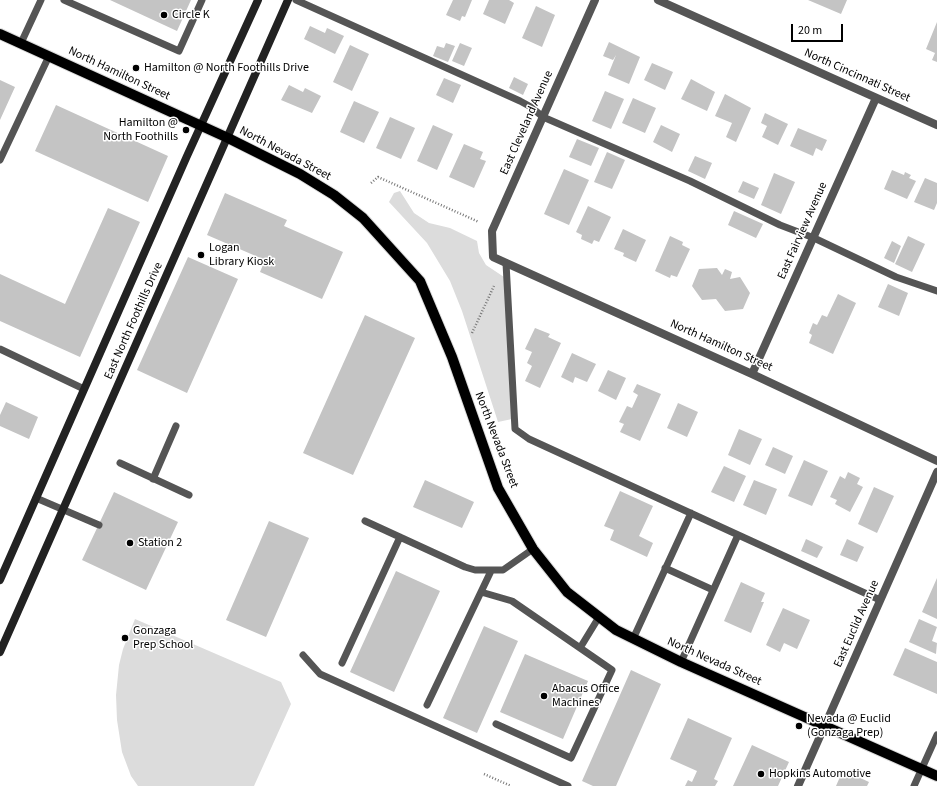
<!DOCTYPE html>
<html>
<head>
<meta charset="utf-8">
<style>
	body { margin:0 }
	#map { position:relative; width:937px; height:786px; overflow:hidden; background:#fff; font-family:"Source Sans 3",sans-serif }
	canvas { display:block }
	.scale { position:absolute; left:791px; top:24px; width:52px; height:18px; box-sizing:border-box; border:2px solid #000; border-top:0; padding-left:5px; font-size:12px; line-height:14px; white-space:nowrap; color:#000; -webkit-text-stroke:3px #fff; paint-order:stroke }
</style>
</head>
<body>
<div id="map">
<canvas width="937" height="786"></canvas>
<div class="scale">20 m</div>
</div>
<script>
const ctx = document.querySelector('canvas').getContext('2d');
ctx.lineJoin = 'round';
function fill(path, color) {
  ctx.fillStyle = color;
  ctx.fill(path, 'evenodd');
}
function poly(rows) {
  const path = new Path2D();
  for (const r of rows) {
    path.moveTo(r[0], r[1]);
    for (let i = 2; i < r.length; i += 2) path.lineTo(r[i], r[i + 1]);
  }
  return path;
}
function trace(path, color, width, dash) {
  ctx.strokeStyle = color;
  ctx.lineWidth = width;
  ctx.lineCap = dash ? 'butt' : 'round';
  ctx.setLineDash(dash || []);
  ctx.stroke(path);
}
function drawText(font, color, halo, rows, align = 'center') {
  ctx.font = font + ' "Source Sans 3",sans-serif';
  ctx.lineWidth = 3;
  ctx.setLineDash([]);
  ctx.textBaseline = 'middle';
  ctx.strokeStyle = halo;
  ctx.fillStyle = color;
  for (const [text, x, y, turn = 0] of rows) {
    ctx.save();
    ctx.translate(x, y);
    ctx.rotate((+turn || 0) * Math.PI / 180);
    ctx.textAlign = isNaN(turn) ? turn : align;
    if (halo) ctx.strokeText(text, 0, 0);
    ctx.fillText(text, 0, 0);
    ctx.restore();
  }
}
const green = poly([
	[400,191,414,213,429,223,450,228,477,241,479,253,486,265,504,277,512,419,498,422,462,311,450,281,427,243,389,202,394,193],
	[135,619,281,682,291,704,254,786,138,786,131,776,122,752,117,720,116,695,119,665,123,649]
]);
const building = poly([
	[110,0,191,0,177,31],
	[453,0,472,0,465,17,462,16,460,21,446,15],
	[489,0,509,0,514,3,505,24,483,14],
	[808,0,847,0,841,14],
	[536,6,555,15,542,47,522,38],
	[937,22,937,62,932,60,935,53,926,49],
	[310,26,325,33,327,28,344,36,335,54,304,39],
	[609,42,640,57,629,84,608,75,616,55,613,60,603,56],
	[446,43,455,46,448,62,433,56,437,46,444,48],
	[460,43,472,48,464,66,452,61],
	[350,45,369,54,352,91,333,82],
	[652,63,673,72,665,90,644,80],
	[514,77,528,84,523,95,509,88],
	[444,78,461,85,453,103,436,95],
	[691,79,715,92,707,111,681,99],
	[0,80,15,87,0,120],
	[289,85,303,92,305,88,321,96,312,113,281,100],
	[605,91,624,99,611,129,592,121],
	[725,94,751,108,736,142,726,137,732,123,715,116],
	[633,98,656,108,645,133,622,123],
	[354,101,379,112,364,143,340,132],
	[56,105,168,156,148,202,35,151],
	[765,113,788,124,778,145,762,137,767,126,761,123],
	[390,117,415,128,401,159,376,148],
	[433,125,453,134,437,170,417,161],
	[661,125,680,134,672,152,653,142],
	[798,128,827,140,822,151,816,148,813,156,790,146],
	[577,139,599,148,591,166,569,157],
	[464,144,483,152,480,159,486,161,474,188,449,177],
	[607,152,625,160,612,189,594,182],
	[695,156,712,163,705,179,688,171],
	[564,169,589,180,569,225,544,214],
	[892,170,904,175,905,172,911,175,909,178,916,181,907,199,884,189],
	[774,173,795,182,781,214,761,205],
	[925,178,937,183,937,203,934,210,914,202],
	[743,181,759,188,754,199,738,192],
	[225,193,287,220,284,226,343,252,322,299,260,272,265,260,207,235],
	[588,206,611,217,599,242,594,240,592,244,581,239,582,235,576,232],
	[108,208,140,222,80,357,0,321,0,274,65,304],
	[734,211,763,224,756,238,728,225],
	[623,229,646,240,636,262,623,256,624,253,614,249],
	[670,236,683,242,682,245,690,249,677,277,671,275,670,278,655,271],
	[908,236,925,244,912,272,895,264],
	[892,241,901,246,894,263,884,258],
	[188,257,238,279,187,393,137,370],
	[717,268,722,275,725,269,732,272,730,279,740,277,750,293,743,309,725,311,716,299,702,300,692,286,699,269],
	[888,284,908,293,899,316,878,307],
	[838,294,856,303,833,354,809,343,812,335,809,333,813,323,817,325,822,315,827,317],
	[365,315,415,338,353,475,303,453],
	[535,328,550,334,548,337,561,343,540,388,525,381,532,366,527,363,532,352,525,349],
	[572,353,596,364,587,382,575,377,573,383,561,377],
	[608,370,626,378,616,400,598,391],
	[637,384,661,394,640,441,620,432,624,424,619,422,627,406,632,408,638,395,633,392],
	[6,402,38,417,29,439,0,426,0,415],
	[678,403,698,412,687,437,667,428],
	[739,429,762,439,750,465,728,455],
	[773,447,793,456,785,474,765,465],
	[804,460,828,471,812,506,788,496],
	[724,466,746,476,734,502,711,492],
	[848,472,860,478,857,484,863,487,850,512,835,504,837,500,830,497,840,476,845,479],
	[425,480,474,502,462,528,413,507],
	[754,480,777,489,766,515,743,505],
	[874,487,894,496,877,533,858,524],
	[620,491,653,506,639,536,653,543,647,557,610,540,614,530,604,526],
	[114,492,178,522,146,590,82,560],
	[269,521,309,538,266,637,226,620],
	[806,539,823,547,817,558,801,551],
	[847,539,864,547,857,562,840,555],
	[396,571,440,591,394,692,350,672],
	[937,578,937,619,922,612],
	[741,582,765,593,761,602,764,602,751,633,724,621],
	[783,608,810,620,797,649,784,643,780,652,766,645],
	[919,619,937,627,932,641,937,643,936,654,909,642],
	[484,626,518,641,477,733,443,718],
	[905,648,937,662,937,694,893,675],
	[525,654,588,681,563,739,500,712],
	[631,670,661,684,616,786,593,786,582,781],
	[688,718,732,738,714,779,718,781,715,786,685,786,688,780,692,782,697,771,670,759],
	[752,745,789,762,778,786,733,786],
	[843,770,869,782,867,786,836,786]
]);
const path = poly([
	[371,183,378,177,479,222],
	[472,333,494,286],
	[484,774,511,786]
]);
const lane = poly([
	[64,0,179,51,202,0],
	[296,0,520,101,531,107,543,117,690,181,780,225,814,238,896,277,937,291],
	[21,43,41,0],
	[0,160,49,56],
	[506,263,515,429,529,439,880,600],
	[0,349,84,389],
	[120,463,189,495],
	[153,479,176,426],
	[36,498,99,525],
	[365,521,465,567,475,570,503,570,533,549],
	[665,568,713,590],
	[481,592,512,601,612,670,571,758,496,724],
	[633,639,691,513],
	[580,648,599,617],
	[303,655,320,674,568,786],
	[681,662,738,535],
	[342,663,400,537],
	[427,705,491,571],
	[914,786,937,735]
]);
const street = poly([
	[595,0,492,231,493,257,752,374,937,461],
	[658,0,937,125],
	[752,374,876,98],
	[798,786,937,472]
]);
const secondary = poly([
	[0,580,187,156,258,0],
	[0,652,288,0]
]);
const primary = poly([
	[0,34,228,138,300,174,334,195,363,218,420,281,452,357,498,488,533,549,567,592,616,630,681,662,937,776]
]);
const markers = [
	[164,15,4,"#000"],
	[136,68,4,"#000"],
	[186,130,4,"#000"],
	[201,255,4,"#000"],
	[130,543,4,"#000"],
	[125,638,4,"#000"],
	[544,696,4,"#000"],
	[799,726,4,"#000"],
	[761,774,4,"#000"]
];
const poiNames = [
	["Circle K",172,15],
	["Hamilton @ North Foothills Drive",144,68],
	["Hamilton @",178,123,"right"],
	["North Foothills",178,137,"right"],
	["Logan",209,248],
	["Library Kiosk",209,262],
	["Station 2",138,543],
	["Gonzaga",133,631],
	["Prep School",133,645],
	["Abacus Office",552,689],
	["Machines",552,703],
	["Nevada @ Euclid",807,719],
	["(Gonzaga Prep)",807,733],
	["Hopkins Automotive",769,774]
];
const streetNames = [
	["North Hamilton Street",119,74,25],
	["North Cincinnati Street",857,76,24],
	["East Cleveland Avenue",527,123,-66],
	["North Nevada Street",285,154,28],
	["East Fairview Avenue",803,231,-66],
	["East North Foothills Drive",134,321,-66],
	["North Hamilton Street",721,346,24],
	["North Nevada Street",496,440,69],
	["East Euclid Avenue",857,624,-66],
	["North Nevada Street",714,662,24]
];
fill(green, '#dcdcdc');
fill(building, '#c4c4c4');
trace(primary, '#dbdbdb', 12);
trace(path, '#777', 2.5, [1, 2]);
trace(lane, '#555', 7);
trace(street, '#555', 8);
trace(secondary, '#222', 8);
trace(primary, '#000', 10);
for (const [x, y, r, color] of markers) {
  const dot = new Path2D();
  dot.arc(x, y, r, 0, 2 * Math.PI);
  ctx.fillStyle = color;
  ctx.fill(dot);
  trace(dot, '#fff', 1.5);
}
drawText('12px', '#000', '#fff', poiNames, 'left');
drawText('12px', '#000', '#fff', streetNames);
</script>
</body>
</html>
